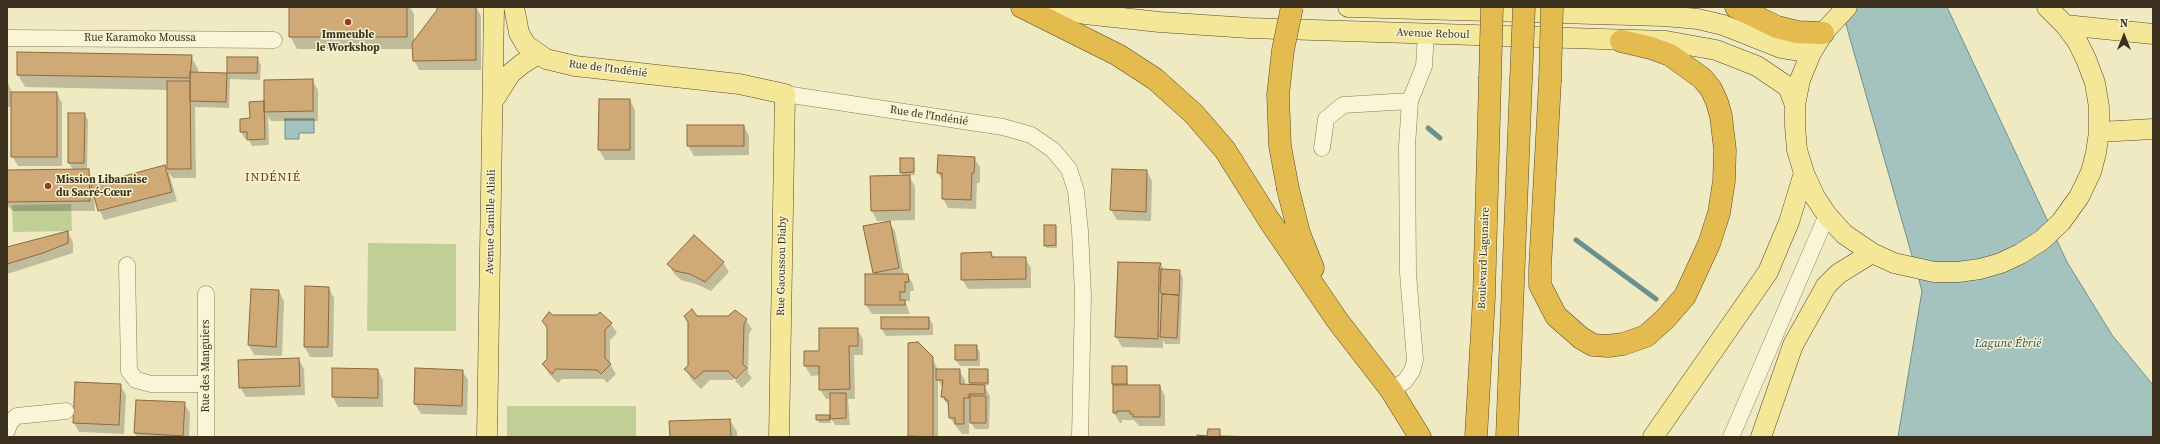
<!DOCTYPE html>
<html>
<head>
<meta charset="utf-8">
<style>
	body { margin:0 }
	#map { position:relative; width:2160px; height:444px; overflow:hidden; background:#f0eac2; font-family:"Source Serif 4",serif }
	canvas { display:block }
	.frame { position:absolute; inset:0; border:8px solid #3a301d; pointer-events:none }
	.north { position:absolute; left:2104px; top:16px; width:40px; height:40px; -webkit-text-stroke:3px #f7f2d2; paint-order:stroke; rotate:0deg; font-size:11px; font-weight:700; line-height:16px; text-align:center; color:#3a301d }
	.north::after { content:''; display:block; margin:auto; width:14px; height:18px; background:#3a301d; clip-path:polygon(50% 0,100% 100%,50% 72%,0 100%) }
</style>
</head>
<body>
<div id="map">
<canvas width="2160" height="444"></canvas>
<div class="frame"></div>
<div class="north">N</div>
</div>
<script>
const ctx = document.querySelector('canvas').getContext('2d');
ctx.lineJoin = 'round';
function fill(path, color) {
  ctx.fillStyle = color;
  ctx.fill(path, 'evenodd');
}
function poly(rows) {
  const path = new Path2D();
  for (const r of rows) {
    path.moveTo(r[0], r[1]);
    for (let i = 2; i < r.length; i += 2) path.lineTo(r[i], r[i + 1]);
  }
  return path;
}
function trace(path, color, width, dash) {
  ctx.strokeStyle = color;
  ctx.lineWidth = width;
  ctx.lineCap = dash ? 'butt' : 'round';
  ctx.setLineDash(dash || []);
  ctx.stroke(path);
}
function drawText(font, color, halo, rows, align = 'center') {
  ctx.font = font + ' "Source Serif 4",serif';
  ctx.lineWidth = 3;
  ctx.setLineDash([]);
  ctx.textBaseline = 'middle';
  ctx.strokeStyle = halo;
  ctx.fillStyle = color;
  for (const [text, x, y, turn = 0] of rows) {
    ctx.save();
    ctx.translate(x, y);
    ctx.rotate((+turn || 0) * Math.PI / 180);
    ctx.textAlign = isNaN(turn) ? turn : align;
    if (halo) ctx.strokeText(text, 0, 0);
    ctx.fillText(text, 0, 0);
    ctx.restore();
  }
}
const green = poly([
	[71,204,72,231,13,232,12,205],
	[368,243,456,244,456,331,367,331],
	[507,406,636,406,636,437,507,437]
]);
const water = poly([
	[1841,7,1947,7,2067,262,2112,335,2153,385,2153,437,1898,437,1922,291,1841,7],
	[285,119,314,119,314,133,299,133,299,139,285,139,285,119]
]);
const shadow = poly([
	[290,7,410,7,414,14,414,43,438,11,438,7,476,7,481,16,481,70,419,70,414,60,414,49,297,49,290,36],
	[191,56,198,69,198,73,227,74,228,58,257,58,261,65,260,80,230,79,229,108,195,107,196,178,173,178,169,173,177,201,104,220,94,197,95,211,13,211,7,205,7,171,73,170,69,163,84,114,88,120,87,170,94,180,94,185,165,166,168,172,168,90,25,87,18,75],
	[7,80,12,93,57,93,62,103,62,166,18,166,12,156,12,107,7,107],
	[312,80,318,90,318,121,271,121,268,116,269,145,252,146,248,138,245,139,241,132,265,102],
	[630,100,635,110,635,160,605,160,599,150],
	[688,126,744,126,749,136,749,155,694,156,688,146],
	[974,158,980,167,980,183,977,183,976,209,948,208,943,198,943,181,938,173],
	[913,159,915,175,908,175,915,186,915,220,877,221,872,211,871,177,904,176,901,172],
	[1113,170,1147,171,1152,181,1151,221,1117,220,1111,210],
	[889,222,895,231,904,275,908,275,913,285,914,291,910,291,910,301,905,301,910,314,872,314,866,305],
	[1055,226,1057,248,1047,248,1045,245],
	[68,232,73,242,73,253,7,274,7,248],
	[991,253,994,258,1025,258,1031,268,1031,288,968,289,962,279],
	[723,262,729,272,711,291,696,284,681,280,674,274,669,264],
	[1119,263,1161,264,1164,270,1179,271,1183,278,1180,344,1165,344,1163,340,1163,348,1122,347,1116,337],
	[329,288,334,298,333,357,310,357,305,347],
	[279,291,284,301,282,356,254,355,249,345],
	[553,316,597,316,611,324,617,333,610,340,610,364,616,374,607,383,604,379,562,379,558,383,549,374,543,364,548,359,548,330,543,321],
	[697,317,746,320,752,329,749,334,748,373,752,378,742,388,735,381,747,369,747,366,733,380,710,380,701,389,691,379,686,369,689,366],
	[882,318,929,318,933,325,933,335,886,336,882,329],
	[857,329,863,339,863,355,854,355,855,399,848,399,850,425,835,425,831,418,831,399,826,399,820,389,820,375,811,376,805,366,820,352],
	[976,346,980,353,980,366,960,366,956,360],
	[932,358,938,370,959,370,965,380,965,385,972,385,970,383,988,370,989,385,984,386,990,396,989,429,975,429,969,420,969,434,962,434,950,418,949,406,942,397,943,389,938,380,938,437,910,437],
	[299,359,304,369,305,395,246,397,240,387],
	[1126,366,1128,386,1160,386,1165,396,1165,426,1139,426,1134,420,1122,420,1122,423,1120,423,1114,413,1113,383],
	[333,369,378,370,383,380,383,407,338,407,333,397],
	[462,371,468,380,467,415,421,414,415,404],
	[120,385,126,395,124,434,79,432,74,423],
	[136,401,184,403,190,413,189,437,137,437,135,433],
	[817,416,829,416,831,423,819,423],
	[730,420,737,432,737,437,671,437]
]);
const stream = poly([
	[1428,128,1440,138],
	[1576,240,1656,299]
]);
const building = poly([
	[289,7,407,7,407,37,289,37,289,7],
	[437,7,476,7,476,60,413,61,412,43,437,10,437,7],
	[17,52,192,55,190,78,17,75,17,52],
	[227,57,258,57,257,73,227,73,227,57],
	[190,72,227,73,226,102,190,101,190,72],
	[313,79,313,111,264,112,264,80,313,79],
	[167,81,190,81,191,169,167,169,167,81],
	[11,92,57,92,57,157,11,157,11,92],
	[599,99,630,99,630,150,598,150,599,99],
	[264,101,265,139,247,140,247,132,240,132,240,119,250,118,249,102,264,101],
	[68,113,85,113,84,163,68,163,68,113],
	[687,125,744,125,744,146,687,146,687,125],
	[938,155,975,157,974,173,972,173,971,200,942,199,942,173,937,173,938,155],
	[900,158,914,158,914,172,900,173,900,158],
	[165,165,172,192,98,211,91,185,165,165],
	[89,169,90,201,7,202,7,170,89,169],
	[1112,169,1147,170,1146,212,1110,210,1112,169],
	[910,175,910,210,871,211,870,176,910,175],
	[890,221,899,268,873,273,863,226,890,221],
	[1044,225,1056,225,1056,245,1044,246,1044,225],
	[68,231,68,243,43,253,7,264,7,247,68,231],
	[694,235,724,262,705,282,690,274,675,271,667,264,694,235],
	[991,252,992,257,1026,257,1026,279,961,280,961,253,991,252],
	[1118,262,1161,263,1159,269,1158,339,1115,337,1118,262],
	[1161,269,1180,270,1179,295,1162,294,1160,292,1161,269],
	[865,274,908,274,909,282,905,282,905,292,900,292,900,300,905,300,905,305,865,305,865,274],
	[305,286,329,287,328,347,304,347,305,286],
	[251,289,279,290,276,347,248,345,251,289],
	[1162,294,1179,295,1177,338,1160,337,1162,294],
	[692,309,697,316,728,316,735,310,747,319,744,324,743,364,747,368,736,379,728,371,704,371,695,379,684,369,688,366,688,322,684,316,692,309],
	[549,312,553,315,597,315,600,312,612,323,605,330,605,358,611,364,601,374,597,370,556,369,552,374,542,364,547,359,547,327,542,321,549,312],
	[881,317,929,317,929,329,881,329,881,317],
	[819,328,858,328,858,346,849,346,850,389,819,390,819,366,804,366,804,351,819,351,819,328],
	[918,342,933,357,933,437,908,436,908,343,918,342],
	[955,345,977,345,977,360,955,360,955,345],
	[299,358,300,386,239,388,238,360,299,358],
	[1112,366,1127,366,1127,384,1112,384,1112,366],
	[332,368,378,369,378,398,332,397,332,368],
	[415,368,463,370,462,406,414,404,415,368],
	[936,369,960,369,960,384,985,385,985,394,969,394,969,398,964,398,964,424,955,424,955,418,949,418,948,400,945,400,945,397,941,397,943,380,936,380,936,369],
	[969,369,988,369,988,383,969,383,969,369],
	[75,382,121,384,119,425,73,423,75,382],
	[1113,385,1160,385,1160,417,1133,417,1133,414,1130,414,1130,411,1117,411,1117,413,1113,413,1113,385],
	[830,393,846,393,846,418,830,419,830,393],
	[970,396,986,396,986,423,970,423,970,396],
	[136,400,185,402,183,436,134,433,136,400],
	[816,415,830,415,830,420,816,420,816,415],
	[730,419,731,437,670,437,669,421,730,419],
	[1208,429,1220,429,1220,436,1265,437,1197,437,1197,435,1207,436,1208,429]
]);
const minor = poly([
	[7,38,274,40],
	[785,94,1003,127,1031,135,1053,150,1069,169,1076,191,1080,231,1083,295,1080,437],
	[1322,148,1326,119,1343,105,1410,101],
	[127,265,129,371,136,380,151,384,206,384],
	[1391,390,1405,381,1412,371,1415,360,1408,273,1407,146,1410,101,1424,66,1426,34],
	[7,431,10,422,17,416,66,411],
	[206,437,206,294],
	[1731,437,1827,215]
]);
const major = poly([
	[514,7,519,33,526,45,546,59,575,66,739,84,785,94,779,437],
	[1050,7,1085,14,1159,22,1249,28,1666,41,1716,50,1757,66,1788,87,1795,105],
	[1348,7,1664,16,1698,19,1723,25,1781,48,1811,53],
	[1847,7,1823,33,1811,53,1800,80,1795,105,1795,126,1797,150,1804,173,1815,197,1827,215,1844,234,1872,253,1894,263,1934,272,1958,272,1980,269,2001,263,2020,254,2042,240,2061,222,2079,197,2091,172,2096,153,2099,132,2099,107,2095,83,2086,59,2077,41,2065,25,2047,7],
	[2065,25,2153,34],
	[493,101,511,73,522,64,538,54],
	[2099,132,2153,129],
	[487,437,494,7],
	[1653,437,1768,272,1789,222,1804,173],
	[1761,437,1793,345,1826,286,1838,274,1872,253]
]);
const highway = poly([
	[1022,7,1118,55,1155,79,1194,114,1225,150,1269,220,1337,320,1391,390,1420,437],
	[1736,7,1777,27,1797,32,1823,33],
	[1550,81,1540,268,1540,285,1556,316,1581,338,1593,345,1608,346,1623,344,1646,336,1665,319,1685,296,1709,244,1719,213,1724,181,1725,150,1721,116,1717,102,1711,89,1702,78,1670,55,1651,48,1621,41],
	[1288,189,1299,233,1313,268],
	[1476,437,1484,297,1490,79],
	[1507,437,1521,80]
]);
const highwayBridge = poly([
	[1490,79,1492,7],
	[1521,80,1524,7],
	[1550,81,1552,7],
	[1288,189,1280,146,1278,95,1283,50,1292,7]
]);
const markers = [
	[348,22,4,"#9d3825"],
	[48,186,4,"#9d3825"]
];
const streetNames = [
	["Avenue Reboul",1433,34,2],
	["Rue Karamoko Moussa",140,38],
	["Rue de l'Indénié",608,69,7],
	["Rue de l'Indénié",929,116,9],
	["Avenue Camille Aliali",491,222,-89],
	["Boulevard Lagunaire",1484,258,-88],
	["Rue Gaoussou Diaby",782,266,-89],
	["Rue des Manguiers",206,366,-90]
];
const poiNames = [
	["Immeuble",348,35],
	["le Workshop",348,48],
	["Mission Libanaise",56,180,"left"],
	["du Sacré-Cœur",56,193,"left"]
];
const neighbourhoodNames = [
	["INDÉNIÉ",273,178]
];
const waterNames = [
	["Lagune Ébrié",2008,344]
];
fill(green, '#bfcf95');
fill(water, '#a4c3bf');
trace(water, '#6b918e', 1);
fill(shadow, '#0003');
trace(stream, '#6b918e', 5);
fill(building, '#d0aa76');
trace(building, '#8b693d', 1);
trace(minor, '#8b7b58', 17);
trace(major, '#58482d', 21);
trace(highway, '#58482d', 23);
trace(minor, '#faf5d6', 16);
trace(major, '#f5e798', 20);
trace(highway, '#e4bb4e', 22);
trace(highwayBridge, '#58482d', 23, []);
trace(highwayBridge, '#e4bb4e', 22);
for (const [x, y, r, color] of markers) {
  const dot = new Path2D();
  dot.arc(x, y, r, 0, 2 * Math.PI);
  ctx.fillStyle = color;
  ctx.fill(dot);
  trace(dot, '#f7f2d2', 1.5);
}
drawText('11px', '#3a301d', '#f7f2d2', streetNames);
drawText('bold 11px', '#3a301d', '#f7f2d2', poiNames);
ctx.letterSpacing = '1px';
drawText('12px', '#69371a', '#f7f2d2', neighbourhoodNames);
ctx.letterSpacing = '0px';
drawText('italic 12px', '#2b565a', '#f7f2d2', waterNames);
</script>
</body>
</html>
